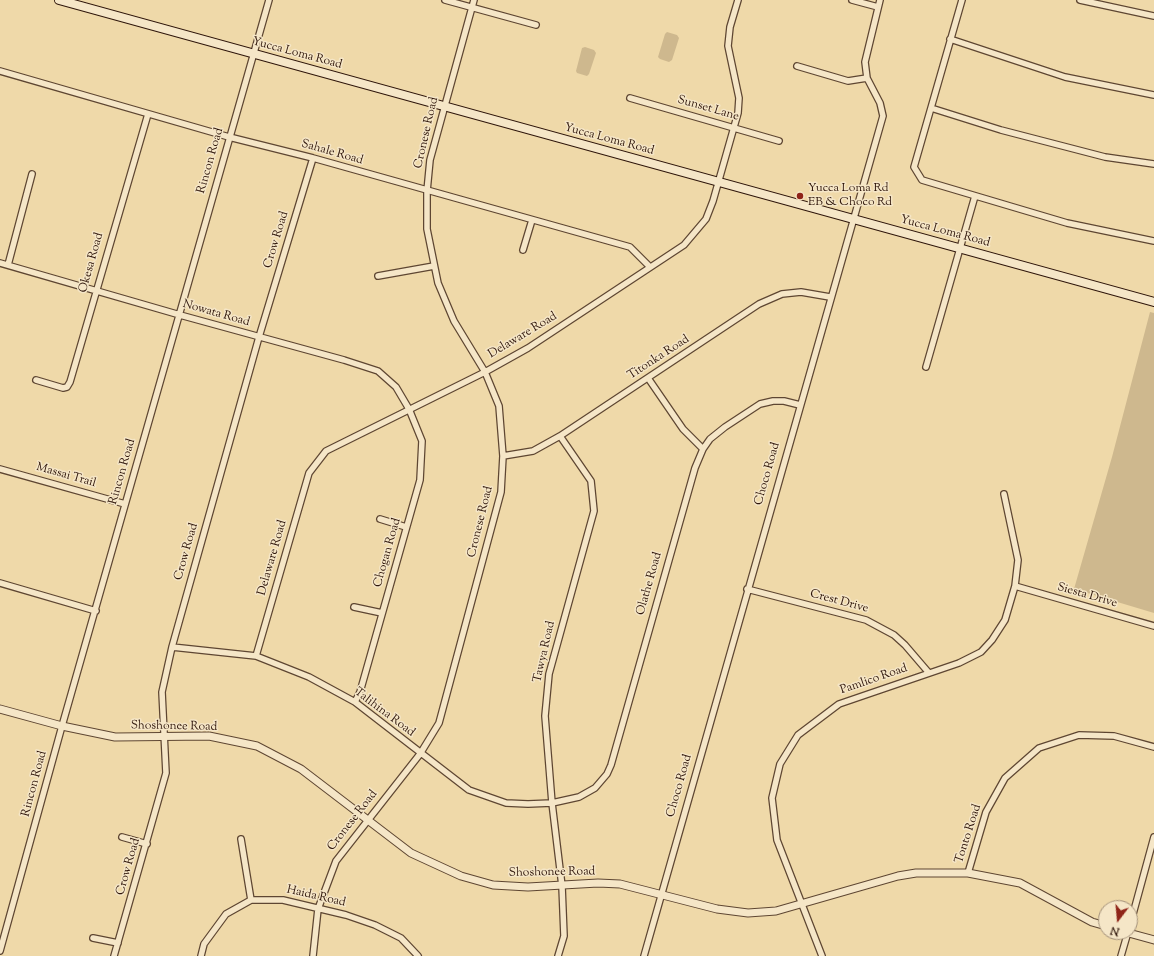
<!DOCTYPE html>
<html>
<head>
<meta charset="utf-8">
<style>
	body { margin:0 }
	#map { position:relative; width:1154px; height:956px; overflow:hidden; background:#efd9a9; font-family:"Sorts Mill Goudy",serif }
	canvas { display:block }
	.north { position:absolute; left:1098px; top:900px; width:40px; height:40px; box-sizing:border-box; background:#f5e6c7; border:1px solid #a5927b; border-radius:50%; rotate:196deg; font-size:11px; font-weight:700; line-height:16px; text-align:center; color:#2e150a }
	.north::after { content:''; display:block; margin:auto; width:14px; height:18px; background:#8f2418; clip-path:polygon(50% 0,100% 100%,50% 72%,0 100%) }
</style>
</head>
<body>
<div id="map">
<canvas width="1154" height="956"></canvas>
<div class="north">N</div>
</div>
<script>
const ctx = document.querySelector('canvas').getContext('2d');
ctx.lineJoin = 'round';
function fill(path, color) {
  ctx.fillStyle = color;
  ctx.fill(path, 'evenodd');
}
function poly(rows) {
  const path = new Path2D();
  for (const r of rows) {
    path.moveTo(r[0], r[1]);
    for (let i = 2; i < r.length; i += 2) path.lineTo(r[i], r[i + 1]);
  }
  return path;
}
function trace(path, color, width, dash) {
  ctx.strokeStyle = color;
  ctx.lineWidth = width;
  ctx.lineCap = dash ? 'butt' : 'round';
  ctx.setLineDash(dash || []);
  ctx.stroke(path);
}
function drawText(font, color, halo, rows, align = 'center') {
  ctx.font = font + ' "Sorts Mill Goudy",serif';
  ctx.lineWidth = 3;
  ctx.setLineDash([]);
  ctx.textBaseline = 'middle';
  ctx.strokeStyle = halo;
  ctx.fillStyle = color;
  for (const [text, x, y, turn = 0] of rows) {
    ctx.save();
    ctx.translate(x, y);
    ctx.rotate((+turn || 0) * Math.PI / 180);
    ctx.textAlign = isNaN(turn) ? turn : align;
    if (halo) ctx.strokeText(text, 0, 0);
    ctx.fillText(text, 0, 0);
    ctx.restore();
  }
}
const green = poly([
	[667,32,677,35,679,38,672,60,669,62,660,59,658,57,665,34],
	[585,47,594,50,596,53,589,74,587,76,577,73,576,71,582,48],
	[1150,312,1154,313,1154,613,1074,589,1112,457]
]);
const minor = poly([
	[445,0,536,25],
	[852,0,878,7],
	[962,0,914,167,922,180,1067,223,1154,241],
	[1080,0,1154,16],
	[950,39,1065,77,1154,95],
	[797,66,848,81,867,78],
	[0,71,229,137,313,158,630,247,650,267],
	[630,98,779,141],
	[931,108,1001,130,1105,157,1154,164],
	[523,250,532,220],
	[0,263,180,315,344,360,378,371,396,387,409,409,422,441,420,480,360,692,355,702],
	[8,265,32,174],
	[378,276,434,266],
	[926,367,975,196],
	[648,378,683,429,703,449],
	[36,380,63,388,67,387,70,382,148,114],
	[503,456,533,451,560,436,759,304,782,294,801,292,830,297],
	[0,469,125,504],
	[380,519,406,527],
	[0,583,96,611],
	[1015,586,1154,626],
	[747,589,866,620,894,635,905,645,929,673],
	[354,607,382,613],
	[172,647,256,656,309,677,355,702,469,790,506,803,528,804,552,803,579,797,595,788,607,774,611,765,695,468,703,449,710,439,725,427,760,404,773,401,784,401,800,405],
	[256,656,309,473,326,451,485,372,528,348,684,245,706,219,713,201,738,113,739,98,728,46,730,27,738,0],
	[122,837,147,844],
	[241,839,251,900],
	[968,873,986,812,1005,778,1039,748,1079,735,1114,736,1154,747],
	[1130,925,1154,837],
	[93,938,118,943],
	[0,951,62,726,269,0],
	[114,956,166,773,162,692,172,647,259,337,313,158],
	[201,956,204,944,226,914,251,900,283,900,346,915,375,925,401,938,418,956],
	[313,956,318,909,336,861,420,754,439,723,501,492,503,456,499,406,485,372,454,321,438,283,427,229,427,191,430,160,474,0],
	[558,956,564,936,562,886,552,803,545,716,549,674,594,511,591,481,560,436],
	[644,956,883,116,880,103,867,78,865,62,880,0],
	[822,956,777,840,772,798,780,764,798,735,839,704,959,663,981,652,992,640,1005,620,1015,586,1018,560,1004,494],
	[1121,956,1128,932]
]);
const tertiary = poly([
	[0,709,62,726,115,737,209,736,257,746,301,769,411,853,461,876,493,885,528,887,598,883,620,884,717,909,748,913,776,911,898,876,916,873,968,873,1020,883,1092,922,1106,926],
	[1125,932,1154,940]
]);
const secondary = poly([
	[59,0,1154,302]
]);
const markers = [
	[800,196,4,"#8f2418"]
];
const streetNames = [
	["Yucca Loma Road",297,54,15],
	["Sunset Lane",708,109,16],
	["Cronese Road",427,133,-77],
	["Yucca Loma Road",609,140,15],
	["Sahale Road",332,153,16],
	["Rincon Road",211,161,-74],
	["Yucca Loma Road",945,232,15],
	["Crow Road",277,240,-73],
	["Okesa Road",92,263,-74],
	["Nowata Road",216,314,16],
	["Delaware Road",523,336,-31],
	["Titonka Road",659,358,-33],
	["Rincon Road",123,472,-74],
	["Choco Road",768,474,-74],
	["Massai Trail",66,476,16],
	["Cronese Road",481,522,-76],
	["Crow Road",187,552,-74],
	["Chogan Road",388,553,-74],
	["Delaware Road",273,558,-74],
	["Olathe Road",650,584,-74],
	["Siesta Drive",1087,596,16],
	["Crest Drive",839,602,15],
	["Tawya Road",545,652,-77],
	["Pamlico Road",874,680,-19],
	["Talihina Road",384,713,37],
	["Shoshonee Road",174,727,1],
	["Rincon Road",35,784,-75],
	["Choco Road",680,786,-74],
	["Cronese Road",353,821,-52],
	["Tonto Road",969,834,-72],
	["Crow Road",129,867,-74],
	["Shoshonee Road",552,873,-1],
	["Haida Road",316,897,13]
];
const poiNames = [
	["Yucca Loma Rd",808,189],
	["EB & Choco Rd",808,203]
];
fill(green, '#ceb88e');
trace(minor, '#5e4632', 8);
trace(tertiary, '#5e4632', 9);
trace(secondary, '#2e150a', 10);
trace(minor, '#f5e6c7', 5.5);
trace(tertiary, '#f5e6c7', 7);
trace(secondary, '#f5e6c7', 8);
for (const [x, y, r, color] of markers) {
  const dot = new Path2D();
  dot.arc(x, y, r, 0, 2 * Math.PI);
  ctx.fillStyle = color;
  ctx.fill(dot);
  trace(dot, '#f5e6c7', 1.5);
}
drawText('12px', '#2e150a', '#f5e6c7', streetNames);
drawText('12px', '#2e150a', '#f5e6c7', poiNames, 'left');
</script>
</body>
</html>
